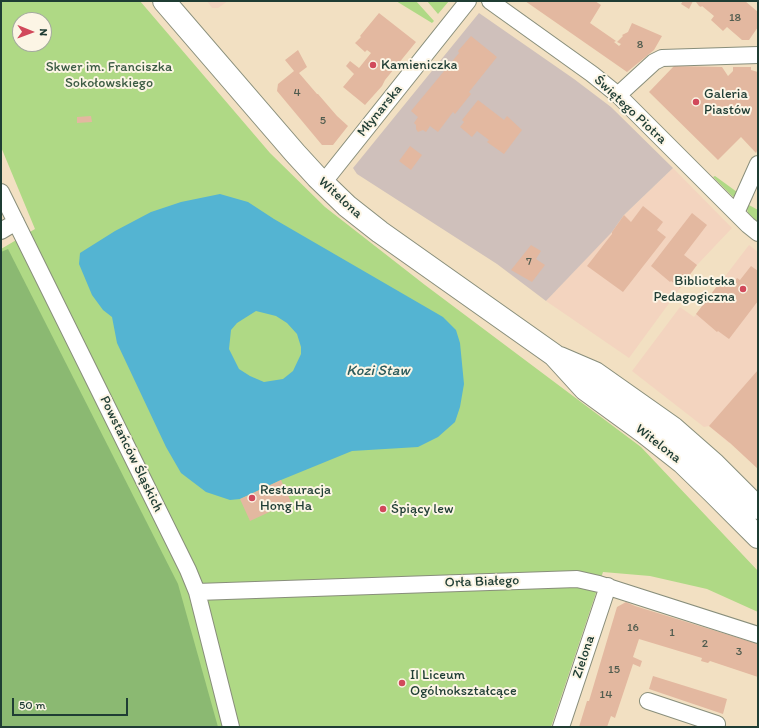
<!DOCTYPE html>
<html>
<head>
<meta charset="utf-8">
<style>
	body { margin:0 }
	#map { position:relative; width:759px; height:728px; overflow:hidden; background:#f2e0c2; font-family:Itim,sans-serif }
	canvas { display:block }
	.frame { position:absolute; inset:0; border:2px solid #1f3d34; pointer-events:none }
	.north { position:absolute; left:12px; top:12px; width:40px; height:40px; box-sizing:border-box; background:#fcf5e5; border:1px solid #a4ab9e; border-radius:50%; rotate:91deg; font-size:11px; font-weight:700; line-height:16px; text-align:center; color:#1f3d34 }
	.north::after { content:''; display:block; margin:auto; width:14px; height:18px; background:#d1495b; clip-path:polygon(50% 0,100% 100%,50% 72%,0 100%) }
	.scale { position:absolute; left:12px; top:698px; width:116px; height:18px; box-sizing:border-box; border:2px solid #1f3d34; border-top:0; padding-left:5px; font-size:12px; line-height:14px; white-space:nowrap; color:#1f3d34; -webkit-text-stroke:3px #fcf5e5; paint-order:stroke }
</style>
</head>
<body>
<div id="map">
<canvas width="759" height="728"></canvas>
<div class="frame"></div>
<div class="north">N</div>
<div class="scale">50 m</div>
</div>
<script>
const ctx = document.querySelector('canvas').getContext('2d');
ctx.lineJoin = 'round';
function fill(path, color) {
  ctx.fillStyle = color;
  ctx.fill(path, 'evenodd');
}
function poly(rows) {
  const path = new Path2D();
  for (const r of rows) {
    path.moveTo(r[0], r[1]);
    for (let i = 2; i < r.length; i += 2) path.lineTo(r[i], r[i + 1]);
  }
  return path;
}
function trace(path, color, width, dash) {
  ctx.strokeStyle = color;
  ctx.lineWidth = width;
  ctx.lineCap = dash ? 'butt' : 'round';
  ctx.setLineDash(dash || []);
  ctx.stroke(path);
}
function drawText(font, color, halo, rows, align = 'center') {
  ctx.font = font + ' Itim,sans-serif';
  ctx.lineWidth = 4;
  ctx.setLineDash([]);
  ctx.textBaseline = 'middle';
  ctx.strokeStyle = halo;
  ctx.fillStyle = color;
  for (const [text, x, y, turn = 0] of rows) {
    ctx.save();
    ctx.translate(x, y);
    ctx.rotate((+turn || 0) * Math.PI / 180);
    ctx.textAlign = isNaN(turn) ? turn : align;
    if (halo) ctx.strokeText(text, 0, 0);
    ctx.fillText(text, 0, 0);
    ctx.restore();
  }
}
const built = poly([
	[207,1,228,1,218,8,212,8],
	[673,168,732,228,697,265,629,358,546,301,611,232,624,215],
	[749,245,758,252,758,412,729,443,709,426,704,427,632,371,680,307,694,317]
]);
const industrial = poly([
	[479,13,574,79,611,107,673,168,624,215,612,232,546,301,497,264,357,174,353,168]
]);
const green = poly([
	[1,1,140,1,270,153,325,207,425,285,641,447,758,571,758,612,707,589,650,576,603,572,551,727,1,727,1,249,35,229,1,147],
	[20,20,44,20,44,44,20,44],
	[396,1,416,1,434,21,432,23],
	[427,1,449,1,438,14],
	[715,176,737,192,737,194,733,197,713,177],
	[749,205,758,210,758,223,748,213,747,209,747,206]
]);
const forest = poly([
	[8,249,178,584,218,727,1,727,1,252]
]);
const water = poly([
	[220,194,248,202,274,219,443,317,456,330,460,343,464,384,460,407,455,422,438,437,418,447,352,451,281,480,240,499,230,500,206,492,181,473,166,447,117,343,112,317,103,310,92,295,79,264,80,253,115,231,151,212,181,202],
	[256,311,276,316,287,323,297,334,301,347,301,354,293,371,283,379,264,382,250,376,239,369,229,349,231,330,237,323]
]);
const building = poly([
	[525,1,595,1,601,5,590,23,616,41,614,42,619,46,621,44,617,42,623,36,622,35,628,32,632,23,662,36,654,50,627,72],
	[683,1,693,1,689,9,681,4],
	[698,1,745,1,758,12,758,27,749,40,742,40,727,27,723,31,711,20,714,16,702,6,701,7,699,6,696,2],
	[379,13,416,42,385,80,382,86,365,105,343,87,354,74,346,66,350,61,359,68,371,53,367,50,365,52,355,43,361,37,360,36],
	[44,32,46,32,45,47,39,46,39,44,44,44],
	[471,36,497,57,469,92,471,94,455,114,453,112,438,132,430,126,426,132,423,130,418,132,416,129,416,125,414,123,418,117,411,111,459,53,458,51],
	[298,50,307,67,299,73,317,94,318,94,337,116,348,126,333,145,322,145,277,91,278,84,294,71,285,60],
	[674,66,722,67,728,76,733,71,733,67,751,67,751,70,758,72,758,149,756,153,741,137,718,160,649,92],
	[478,100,504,120,507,116,522,130,504,154,487,142,489,140,477,131,472,137,460,127,464,122,462,120],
	[91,116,92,122,77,123,77,117],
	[410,146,422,155,411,170,399,161],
	[643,206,663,222,657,230,666,237,623,292,587,266,612,234,612,232,624,215,631,222],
	[692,213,707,225,684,255,697,265,680,288,671,281,670,282,651,266],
	[531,245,541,251,536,259,545,265,532,282,511,270],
	[751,266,758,271,758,301,729,339,718,331,717,332,696,314,723,278,732,285,737,278,740,280],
	[758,370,758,469,730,443,709,426],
	[281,480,291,502,250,521,240,499],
	[626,602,635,606,758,644,758,677,710,661,708,663,701,661,702,658,639,639,633,657,642,661,640,667,633,664,615,718,611,716,607,727,579,727,587,701,589,701,617,607],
	[653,676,727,699,723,714,649,689]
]);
const street = poly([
	[490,1,592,74,618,95,748,225,758,233],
	[618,95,654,62,662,58,758,55],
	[323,183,468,1],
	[1,192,188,570,197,592,231,727],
	[736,213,758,164],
	[1,231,16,222],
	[197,592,577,579,599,584,758,635],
	[648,701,717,724],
	[561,727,608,586]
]);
const primary = poly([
	[164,1,295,153,317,177,347,206,380,232,554,355,585,389,644,432,682,462,713,492,758,537],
	[560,358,595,373,673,428,714,464,758,508]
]);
const markers = [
	[373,65,4,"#d1495b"],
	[696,102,4,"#d1495b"],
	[743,289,4,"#d1495b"],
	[252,498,4,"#d1495b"],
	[383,509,4,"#d1495b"],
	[402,683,4,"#d1495b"]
];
const numberNames = [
	["18",735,18],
	["8",640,45],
	["4",297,93],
	["5",323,121],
	["7",529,262],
	["16",633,628],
	["1",672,633],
	["2",705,644],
	["3",739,652],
	["15",614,670],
	["14",606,695]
];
const poiNames = [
	["Kamieniczka",381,65],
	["Galeria",704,94],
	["Piastów",704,110],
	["Biblioteka",735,281,"right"],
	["Pedagogiczna",735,297,"right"],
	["Restauracja",260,490],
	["Hong Ha",260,506],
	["Śpiący lew",391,509],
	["II Liceum",410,675],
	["Ogólnokształcące",410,691]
];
const parkNames = [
	["Skwer im. Franciszka",109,67],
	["Sokołowskiego",109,83]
];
const streetNames = [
	["Świętego Piotra",630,110,43],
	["Młynarska",380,111,-51],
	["Witelona",340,198,42],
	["Witelona",658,444,38],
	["Powstańców Śląskich",131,454,64],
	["Orła Białego",482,582,-2],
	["Zielona",584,657,-72]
];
const waterNames = [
	["Kozi Staw",378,371]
];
fill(built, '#f3d4bf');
fill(industrial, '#cfc0bb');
fill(green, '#afd985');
fill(forest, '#8bb972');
fill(water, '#54b4d2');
fill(building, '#e3b8a0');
trace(street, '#888e7b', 18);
trace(primary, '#888e7b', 24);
trace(street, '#fff', 16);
trace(primary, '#fff', 22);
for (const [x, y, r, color] of markers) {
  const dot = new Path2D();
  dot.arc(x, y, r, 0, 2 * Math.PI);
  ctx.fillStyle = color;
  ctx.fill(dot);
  trace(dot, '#fcf5e5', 1.5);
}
drawText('12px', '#505c4f', null, numberNames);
drawText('14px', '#1f3d34', '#fcf5e5', poiNames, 'left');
drawText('14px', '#3c5c44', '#fcf5e5', parkNames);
drawText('14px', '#1f3d34', '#fcf5e5', streetNames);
drawText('italic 15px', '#2c5b5c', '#fcf5e5', waterNames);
</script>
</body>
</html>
